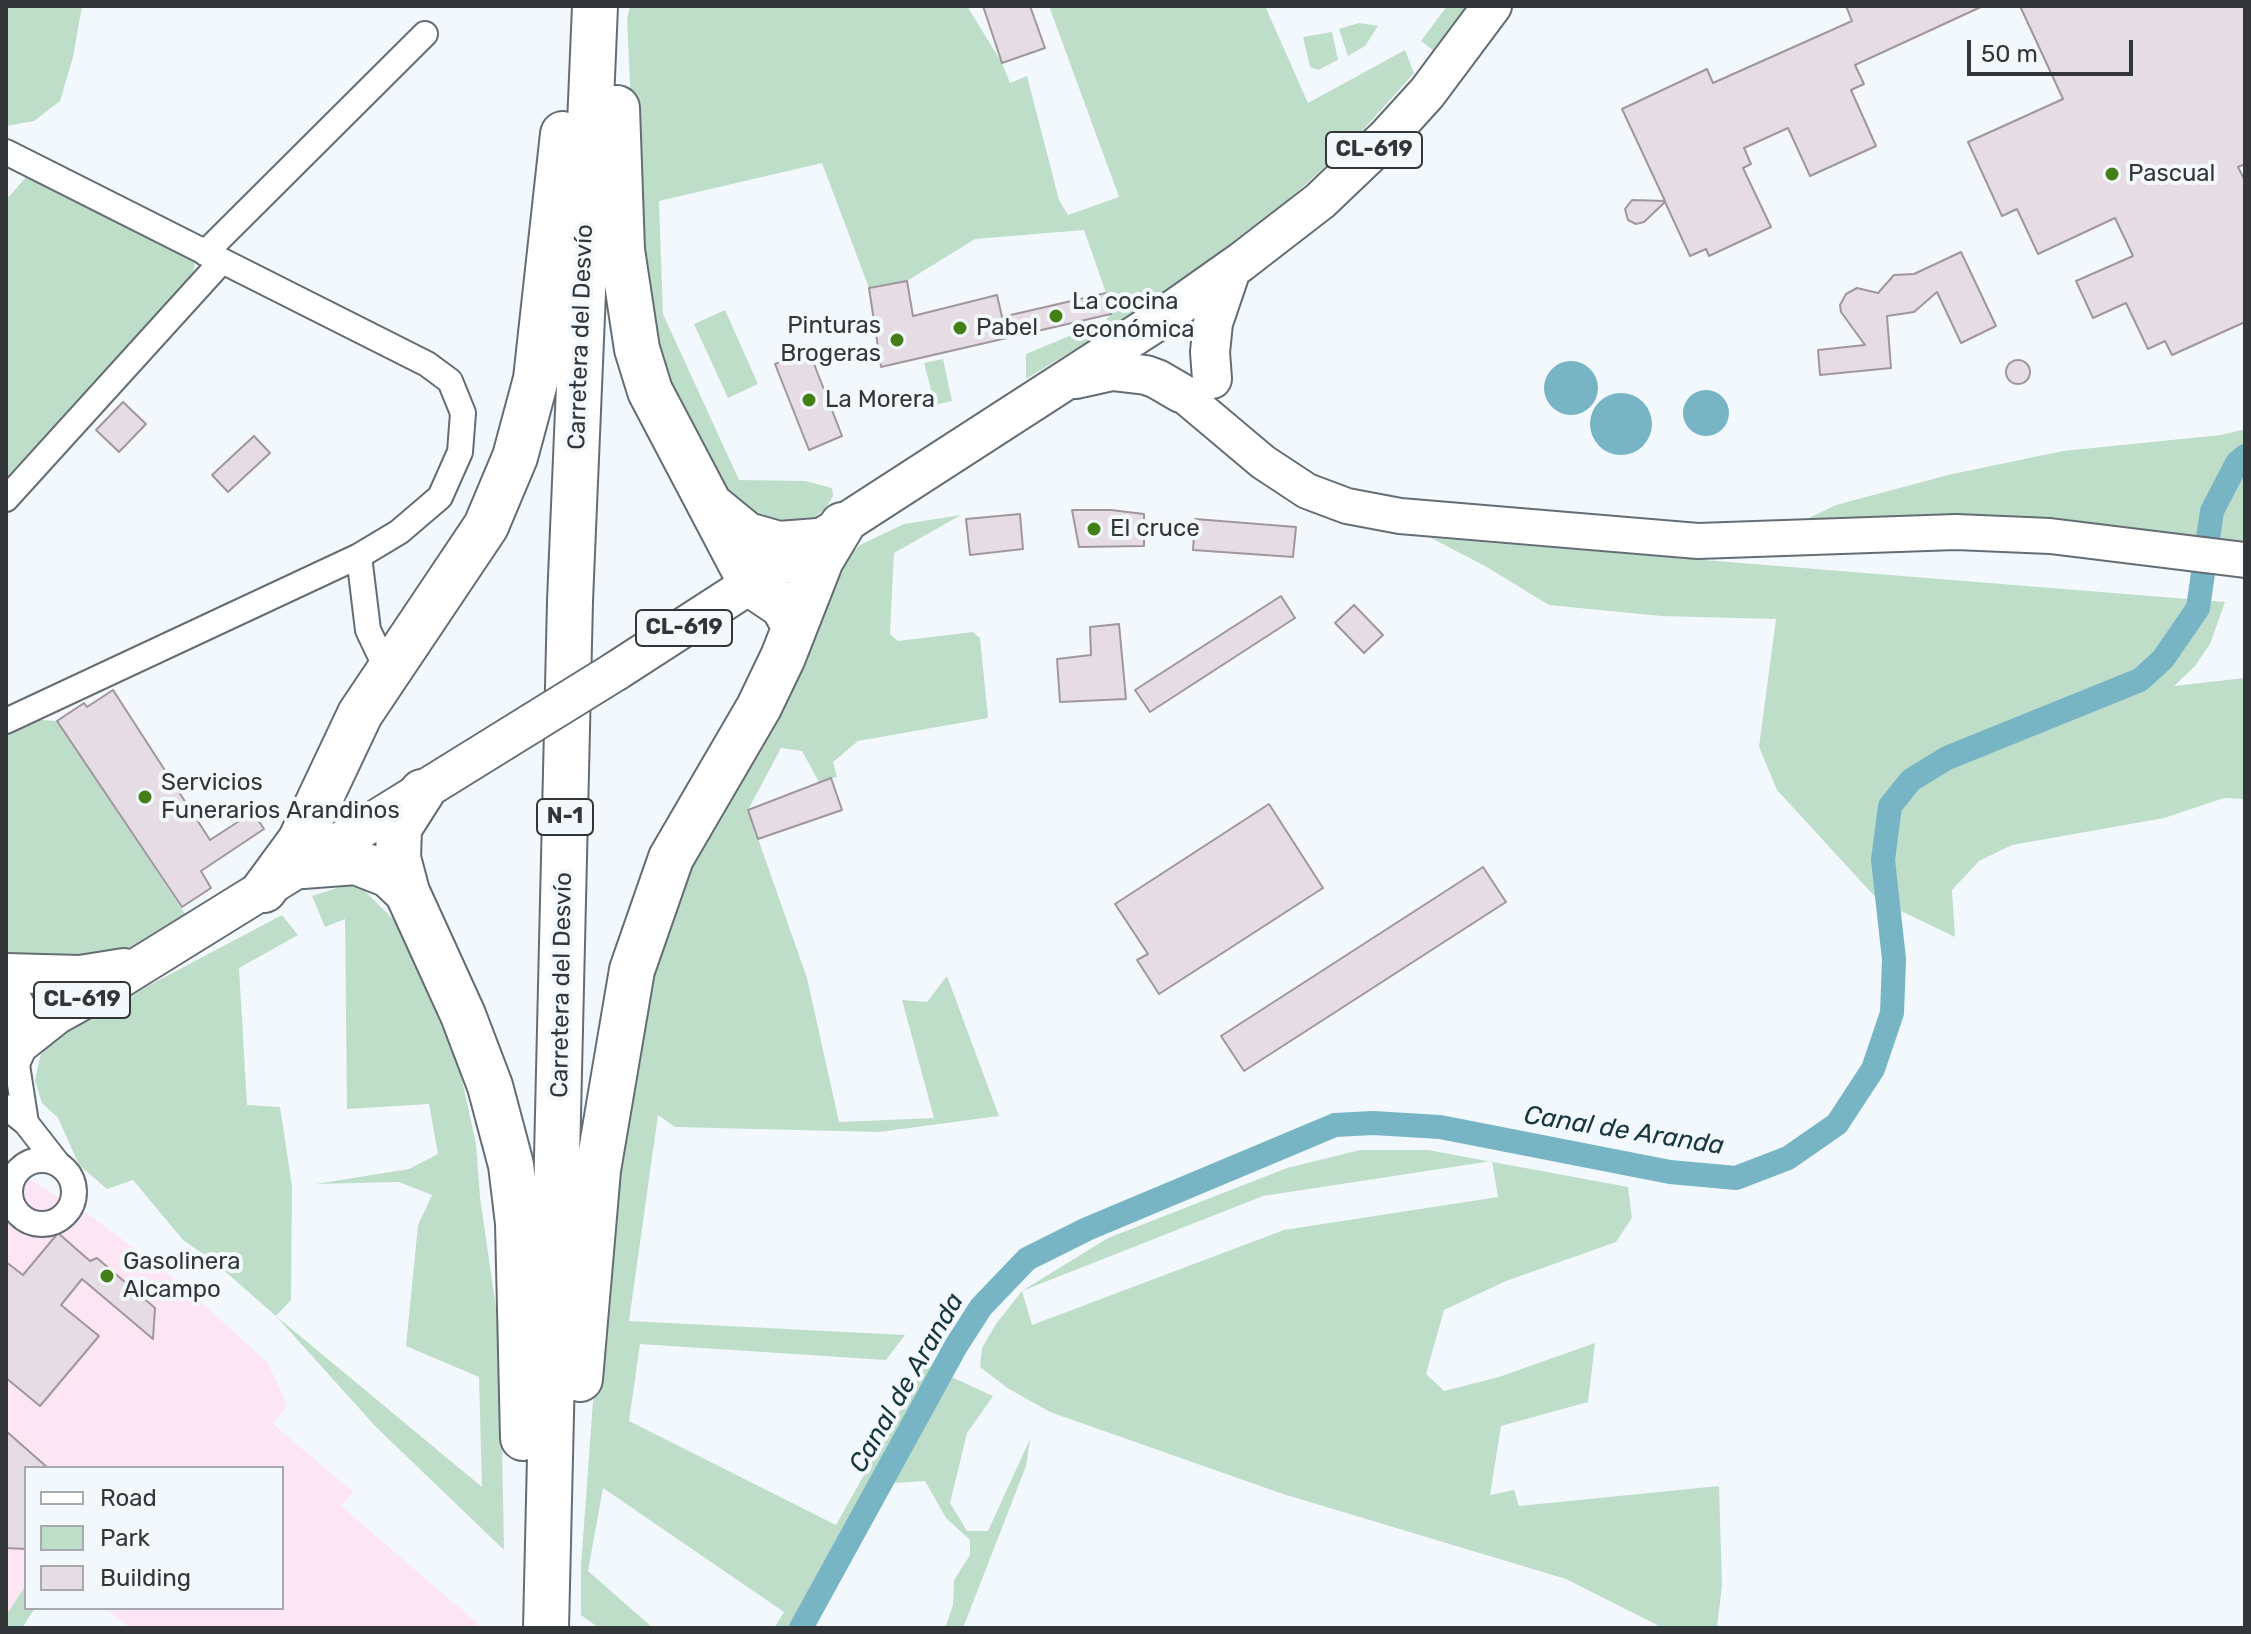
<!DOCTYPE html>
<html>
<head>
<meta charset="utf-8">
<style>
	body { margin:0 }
	#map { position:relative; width:2251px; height:1634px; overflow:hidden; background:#f3f8fd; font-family:Rubik,sans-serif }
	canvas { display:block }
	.frame { position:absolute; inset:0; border:8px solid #323639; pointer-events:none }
	.legend { position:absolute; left:24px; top:1466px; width:260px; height:144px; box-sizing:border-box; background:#f3f8fd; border:2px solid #a6aaaf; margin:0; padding:10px 14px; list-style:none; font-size:24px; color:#323639 }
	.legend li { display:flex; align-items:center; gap:16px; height:40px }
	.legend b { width:40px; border:2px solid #a6aaaf }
	.scale { position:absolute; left:1967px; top:40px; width:166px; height:36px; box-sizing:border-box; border:4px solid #323639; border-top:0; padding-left:10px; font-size:24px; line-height:28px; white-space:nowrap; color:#323639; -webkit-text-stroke:6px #f3f8fd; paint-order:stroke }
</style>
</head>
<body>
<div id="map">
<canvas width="2251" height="1634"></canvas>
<div class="frame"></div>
<ul class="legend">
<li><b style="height:10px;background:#fff"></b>Road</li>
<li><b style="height:22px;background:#bfdec9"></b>Park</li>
<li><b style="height:22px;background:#e6dce3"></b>Building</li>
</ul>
<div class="scale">50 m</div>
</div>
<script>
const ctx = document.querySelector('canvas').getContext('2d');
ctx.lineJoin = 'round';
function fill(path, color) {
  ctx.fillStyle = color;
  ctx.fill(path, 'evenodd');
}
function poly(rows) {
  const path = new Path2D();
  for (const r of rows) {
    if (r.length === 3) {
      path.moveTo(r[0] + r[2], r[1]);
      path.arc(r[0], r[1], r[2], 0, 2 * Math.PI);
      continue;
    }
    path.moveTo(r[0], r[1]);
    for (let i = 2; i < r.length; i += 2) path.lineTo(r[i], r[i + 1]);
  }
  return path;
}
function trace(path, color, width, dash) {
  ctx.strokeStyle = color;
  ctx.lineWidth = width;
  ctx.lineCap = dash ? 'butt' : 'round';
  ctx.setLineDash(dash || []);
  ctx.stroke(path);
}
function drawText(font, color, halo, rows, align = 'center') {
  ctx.font = font + ' Rubik,sans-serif';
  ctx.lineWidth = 8;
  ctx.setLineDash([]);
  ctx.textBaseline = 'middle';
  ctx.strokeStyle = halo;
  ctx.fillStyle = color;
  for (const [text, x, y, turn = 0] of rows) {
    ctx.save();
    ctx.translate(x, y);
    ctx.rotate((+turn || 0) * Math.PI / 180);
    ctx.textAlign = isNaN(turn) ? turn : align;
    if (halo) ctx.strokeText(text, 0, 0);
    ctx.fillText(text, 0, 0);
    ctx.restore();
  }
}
const commercial = poly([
	[6,1165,95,1219,181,1284,268,1363,287,1406,273,1424,353,1492,341,1506,478,1624,478,1628,130,1628,105,1608,282,1608,282,1468,26,1468,26,1585,6,1615]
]);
const green = poly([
	[6,6,82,6,73,57,60,101,34,121,6,126],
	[630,6,967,6,1002,63,1010,83,1027,76,1059,200,1068,215,1119,197,1049,6,1265,6,1308,103,1405,50,1414,73,1354,140,1258,228,1142,308,1026,379,1026,354,1105,321,1111,314,1106,293,1084,230,975,239,907,281,869,288,822,163,659,201,663,314,739,480,805,481,832,488,833,496,825,509,812,519,792,525,772,527,721,489,663,385,637,235,627,19],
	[1447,6,1467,6,1434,51,1421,41],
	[1359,23,1378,26,1365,46,1348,56,1339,29],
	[1332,32,1338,60,1318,70,1310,67,1303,37],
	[26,177,195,262,193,277,6,478,6,200],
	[725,310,758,384,728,398,694,324],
	[943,359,952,401,935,405,924,363],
	[2245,429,2245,547,1792,526,1836,505,1948,475,2063,451,2221,435],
	[961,515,894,553,890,634,898,641,973,632,980,638,988,718,858,741,833,762,837,777,819,782,802,751,781,748,748,810,807,978,839,1122,934,1118,902,1000,927,1002,947,976,999,1116,879,1132,675,1127,658,1115,629,1321,905,1335,886,1360,640,1344,629,1421,836,1525,916,1382,921,1363,993,1396,967,1433,950,1503,967,1531,988,1531,1030,1439,1026,1466,963,1628,945,1628,953,1605,954,1580,970,1555,970,1540,946,1518,925,1481,894,1483,863,1532,811,1628,774,1628,784,1612,603,1488,588,1571,653,1628,599,1628,581,1615,581,1566,601,1292,638,1020,702,826,824,583,860,545,904,524],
	[1431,538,2225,602,2210,644,2195,666,2174,686,2245,678,2245,799,2224,798,2164,818,2012,845,1979,861,1952,890,1955,937,1878,900,1777,790,1759,747,1776,619,1661,616,1549,605,1485,566],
	[40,720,57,721,189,920,147,942,87,960,6,955,6,736],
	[356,882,395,921,459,1066,476,1144,480,1197,500,1336,504,1550,376,1427,276,1316,213,1261,183,1240,133,1180,107,1189,79,1165,58,1118,42,1103,35,1081,40,1056,55,1035,282,915,298,935,239,968,247,1105,280,1107,292,1186,291,1300,276,1316,482,1487,479,1377,406,1346,418,1225,432,1195,399,1182,316,1184,409,1169,438,1154,429,1104,347,1109,345,919,325,927,312,896],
	[1360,1150,1428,1150,1628,1187,1632,1218,1616,1242,1506,1281,1444,1310,1426,1374,1444,1391,1499,1377,1595,1343,1588,1402,1501,1426,1490,1495,1514,1490,1519,1506,1719,1486,1722,1585,1717,1628,1663,1628,1566,1579,1283,1494,1050,1412,1009,1389,980,1367,982,1348,996,1324,1022,1291,1108,1238,1287,1168],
	[1492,1161,1498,1197,1284,1230,1032,1325,1022,1291,1263,1196],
	[26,1585,26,1608,35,1608,22,1628,6,1628,6,1615]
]);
const water = poly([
	[1571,388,27],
	[1706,413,23],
	[1621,424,31]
]);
const canal = poly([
	[801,1628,956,1346,981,1307,1027,1259,1087,1229,1335,1125,1373,1123,1440,1127,1670,1172,1736,1178,1788,1158,1837,1124,1873,1069,1892,1013,1894,959,1883,860,1890,806,1911,780,1947,758,2140,680,2163,659,2198,608,2212,511,2237,463,2245,456]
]);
const building = poly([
	[983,6,1030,6,1045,48,1002,63,983,6],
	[1846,6,1983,6,1855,65,1864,84,1851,90,1876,146,1810,176,1788,128,1744,148,1751,164,1743,168,1771,227,1709,256,1706,249,1690,256,1665,202,1644,222,1636,224,1628,220,1625,209,1632,200,1665,201,1622,109,1707,69,1713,83,1852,21,1846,6],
	[2020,6,2245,6,2245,164,2238,167,2245,181,2245,322,2172,355,2165,341,2148,349,2126,303,2093,318,2076,281,2133,256,2115,218,2038,254,2017,209,2002,216,1968,142,2063,99,2020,6],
	[1961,252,1996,326,1961,343,1937,292,1914,312,1887,316,1891,368,1820,375,1818,350,1865,345,1841,312,1840,305,1846,294,1857,288,1878,293,1894,275,1914,274,1961,252],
	[907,281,913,316,997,295,1002,317,1106,293,1111,314,881,367,869,288,907,281],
	[809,351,842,436,809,450,775,364,809,351],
	[2018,372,12],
	[123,402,146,424,119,452,96,430,123,402],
	[254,436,270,453,228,492,212,475,254,436],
	[1072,510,1111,510,1144,514,1144,546,1079,547,1072,510],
	[1020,514,1023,549,970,555,966,519,1020,514],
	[1195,519,1296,527,1293,557,1193,550,1195,519],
	[1281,596,1295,618,1150,712,1135,690,1281,596],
	[1354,605,1383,635,1364,653,1335,623,1354,605],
	[1119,624,1126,699,1060,702,1057,659,1091,655,1090,627,1119,624],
	[113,690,210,840,253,812,264,829,201,871,211,888,182,907,57,721,84,703,87,707,113,690],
	[831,778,842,810,758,839,748,810,831,778],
	[1269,804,1323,888,1159,994,1137,960,1148,954,1115,904,1269,804],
	[1483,867,1506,902,1244,1071,1221,1036,1483,867],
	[58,1233,90,1261,97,1258,155,1308,153,1339,82,1279,61,1305,99,1336,40,1406,6,1378,6,1262,23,1275,58,1233],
	[6,1431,48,1468,26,1468,26,1549,6,1548,6,1431]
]);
const street = poly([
	[6,152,427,364,450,381,463,413,460,452,440,497,399,532,359,556],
	[205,253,425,34],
	[6,499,222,261],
	[6,721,359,556,368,630,388,672],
	[15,1052,26,1123],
	[6,1107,26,1123,58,1164],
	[42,1192,32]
]);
const secondary = poly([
	[1181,393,1263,462,1307,491,1347,506,1400,516,1698,541,1956,532,2050,536,2245,560]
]);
const primary = poly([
	[1076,379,1112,371,1146,375,1157,379,1181,393],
	[1212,379,1210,352,1213,323,1231,270],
	[616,671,1156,322,1241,262,1320,201,1387,137,1427,93,1492,6],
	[6,973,80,975,124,968],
	[6,989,18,1011,21,1028,18,1045,12,1058],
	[18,1045,56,1015,101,990,532,723]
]);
const highway = poly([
	[617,108,622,250,637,349,650,391,752,585,783,606,794,626],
	[714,508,747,535,779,544,818,541],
	[422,792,399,828,398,858,407,892,463,1015,490,1086,511,1165,518,1223,523,1438],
	[303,866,356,862,389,875,407,892],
	[264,890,300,841,360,714,486,526,515,457,536,379,563,134],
	[580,1379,598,1170,632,970,671,858,759,707,783,657,821,560,842,525],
	[546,1628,570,601,595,6]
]);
const primaryBridge = poly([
	[532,723,616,671]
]);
const markers = [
	[2112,174,8,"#447e17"],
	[1056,316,8,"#447e17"],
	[960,328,8,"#447e17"],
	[897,340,8,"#447e17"],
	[809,400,8,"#447e17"],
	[1094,529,8,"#447e17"],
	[145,797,8,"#447e17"],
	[107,1276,8,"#447e17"]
];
const shields = [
	[1374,150,96],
	[684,628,96],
	[565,817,56],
	[82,1000,96]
];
const shieldNames = [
	["CL-619",1374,150],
	["CL-619",684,628],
	["N-1",565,817],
	["CL-619",82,1000]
];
const poiNames = [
	["Pascual",2128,174],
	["La cocina",1072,302],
	["económica",1072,330],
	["Pinturas",881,326,"right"],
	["Brogeras",881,354,"right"],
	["Pabel",976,328],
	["La Morera",825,400],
	["El cruce",1110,529],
	["Servicios",161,783],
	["Funerarios Arandinos",161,811],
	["Gasolinera",123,1262],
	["Alcampo",123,1290]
];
const streetNames = [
	["Carretera del Desvío",581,337,-88],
	["Carretera del Desvío",562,985,-89]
];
const waterNames = [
	["Canal de Aranda",1624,1131,9],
	["Canal de Aranda",907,1383,-60]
];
fill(commercial, '#fce6f4');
fill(green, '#bfdec9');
fill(water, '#77b5c4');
trace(canal, '#77b5c4', 24);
fill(building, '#e6dce3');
trace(building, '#a0969d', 2);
trace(street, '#656d74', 28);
trace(secondary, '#656d74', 38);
trace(primary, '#656d74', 42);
trace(highway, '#656d74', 48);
trace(street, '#fff', 24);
trace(secondary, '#fff', 34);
trace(primary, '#fff', 38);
trace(highway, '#fff', 44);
trace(primaryBridge, '#656d74', 42, []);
trace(primaryBridge, '#fff', 38);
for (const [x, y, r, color] of markers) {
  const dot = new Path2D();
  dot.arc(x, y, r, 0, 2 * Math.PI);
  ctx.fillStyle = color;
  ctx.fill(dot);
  trace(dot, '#f3f8fd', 3);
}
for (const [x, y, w] of shields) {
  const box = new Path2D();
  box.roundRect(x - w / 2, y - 18, w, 36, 6);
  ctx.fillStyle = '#f3f8fd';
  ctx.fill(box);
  trace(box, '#323639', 2);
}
drawText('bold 22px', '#323639', null, shieldNames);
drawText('24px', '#323639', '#f3f8fd', poiNames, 'left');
drawText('24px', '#323639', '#f3f8fd', streetNames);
drawText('italic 26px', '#17363e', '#f3f8fd', waterNames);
</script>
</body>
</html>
